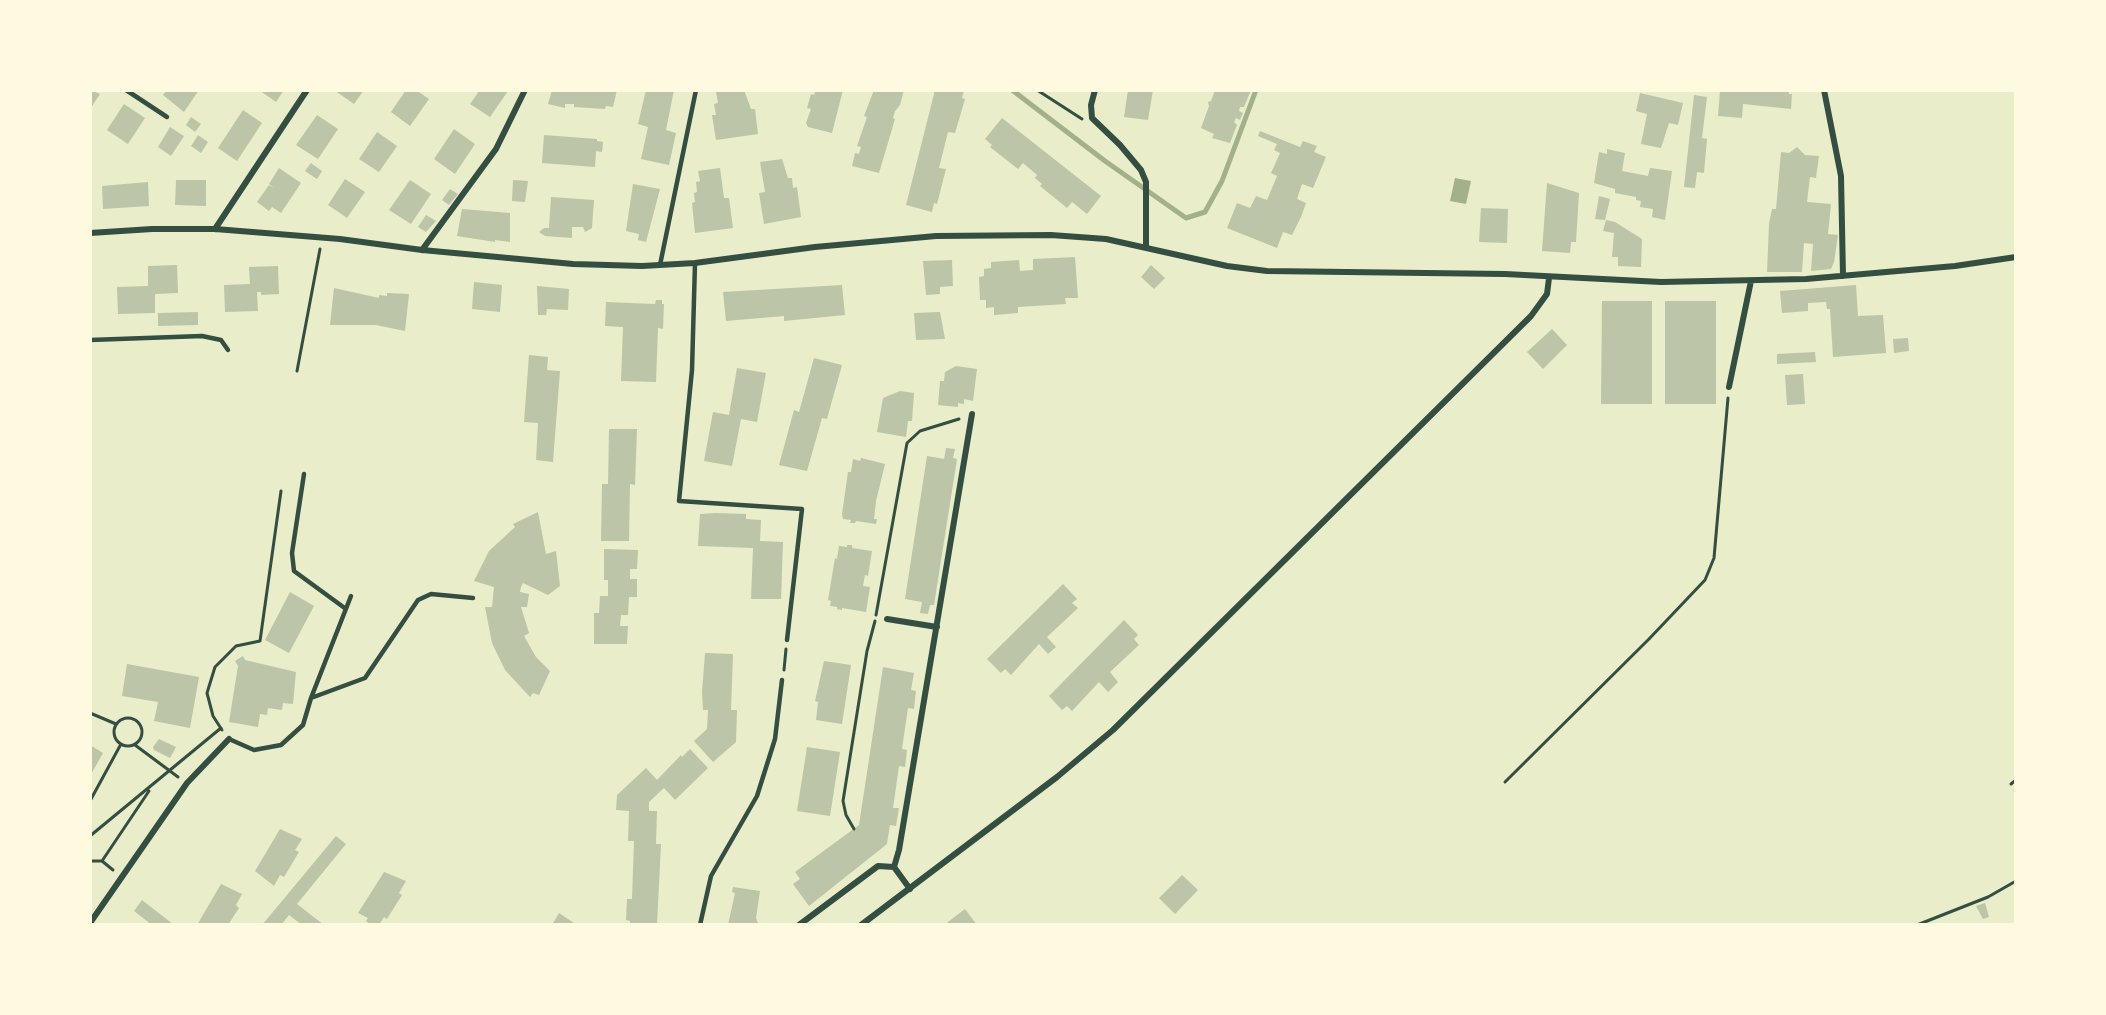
<!DOCTYPE html>
<html>
<head>
<meta charset="utf-8">
<style>
	body { margin:0 }
	#map { position:relative; width:2106px; height:1015px; overflow:hidden; background:#e9edc9; font-family:Manrope,sans-serif }
	canvas { display:block }
	.frame { position:absolute; inset:0; border:92px solid #fefae0; pointer-events:none }
</style>
</head>
<body>
<div id="map">
<canvas width="2106" height="1015"></canvas>
<div class="frame"></div>
</div>
<script>
const ctx = document.querySelector('canvas').getContext('2d');
ctx.lineJoin = 'round';
function fill(path, color) {
  ctx.fillStyle = color;
  ctx.fill(path, 'evenodd');
}
function poly(rows) {
  const path = new Path2D();
  for (const r of rows) {
    if (r.length === 3) {
      path.moveTo(r[0] + r[2], r[1]);
      path.arc(r[0], r[1], r[2], 0, 2 * Math.PI);
      continue;
    }
    path.moveTo(r[0], r[1]);
    for (let i = 2; i < r.length; i += 2) path.lineTo(r[i], r[i + 1]);
  }
  return path;
}
function trace(path, color, width, dash) {
  ctx.strokeStyle = color;
  ctx.lineWidth = width;
  ctx.lineCap = dash ? 'butt' : 'round';
  ctx.setLineDash(dash || []);
  ctx.stroke(path);
}
const water = poly([
	[1455,178,1471,181,1466,204,1450,201]
]);
const stream = poly([
	[1012,90,1105,161,1186,218,1205,212,1222,181,1256,90]
]);
const building = poly([
	[90,90,100,94,90,109],
	[167,90,199,90,184,112,163,95],
	[259,90,284,90,276,102],
	[334,90,364,90,354,104],
	[406,90,416,90,429,99,410,126,391,112],
	[480,90,508,91,490,117,470,104],
	[552,90,617,90,613,107,606,106,605,109,574,107,574,104,565,104,565,108,548,104],
	[646,90,674,90,666,130,676,133,669,165,641,159,648,127,638,124],
	[720,90,744,90,751,109,755,109,758,134,716,140,712,115,716,115,714,104,718,103,716,92],
	[816,90,843,90,832,133,808,127,806,123,811,109,807,108,811,94,814,95],
	[874,90,904,90,900,105,895,111,893,118,895,119,879,173,852,166,855,153,859,154,861,147,857,146,867,117,864,116],
	[935,90,964,90,962,98,965,99,955,133,948,132,939,168,946,169,937,204,934,203,932,212,906,205],
	[1128,90,1153,90,1148,120,1124,117],
	[1215,90,1251,90,1244,107,1240,107,1239,111,1243,113,1240,120,1236,118,1234,122,1237,125,1230,143,1212,138,1214,134,1201,128,1209,106,1208,102,1211,101],
	[1720,90,1789,90,1789,94,1792,94,1791,109,1743,104,1742,118,1718,116],
	[1640,93,1683,103,1678,125,1669,123,1661,148,1641,144,1647,114,1636,111],
	[1694,95,1707,97,1702,138,1707,139,1704,173,1697,172,1695,188,1684,187],
	[124,104,145,118,128,144,107,130],
	[243,110,262,123,237,161,218,148],
	[317,115,338,129,318,159,296,145],
	[191,117,201,124,195,132,186,125],
	[1002,118,1101,196,1087,214,1072,202,1067,208,1040,186,1042,184,1035,178,1037,175,1023,163,1018,169,990,147,992,145,985,139],
	[170,127,184,136,171,156,158,147],
	[454,129,475,144,455,174,434,159],
	[1260,131,1300,147,1303,141,1317,146,1314,152,1326,157,1313,188,1302,184,1297,199,1306,203,1301,217,1292,235,1283,232,1277,248,1227,228,1237,203,1250,208,1256,196,1267,200,1277,176,1271,173,1280,153,1274,150,1277,144,1258,136],
	[377,132,397,146,379,172,359,159],
	[198,135,208,142,201,153,191,146],
	[544,135,597,139,597,141,603,142,602,152,596,151,595,167,542,163],
	[1797,147,1805,155,1819,156,1816,178,1810,177,1807,202,1831,204,1828,234,1838,235,1834,262,1831,269,1811,271,1813,244,1804,243,1802,272,1767,272,1769,224,1772,209,1776,209,1781,152,1789,153],
	[1607,149,1625,153,1622,171,1648,176,1650,168,1672,171,1665,220,1652,217,1653,209,1640,207,1641,201,1636,200,1636,197,1615,193,1615,189,1594,183,1599,152,1607,154],
	[782,159,788,178,792,178,793,188,797,187,801,217,764,224,759,193,765,192,760,162],
	[311,163,322,171,317,179,305,171],
	[279,168,301,183,281,213,272,207,269,211,257,202,269,185,275,189,269,184],
	[720,168,724,198,729,198,733,228,695,233,692,203,695,202,694,193,697,192,696,182,700,181,698,171],
	[345,179,365,192,347,218,328,205],
	[176,180,206,180,206,206,175,205],
	[410,180,431,194,411,224,389,210],
	[513,180,528,181,525,202,512,201],
	[148,182,149,206,103,209,102,186],
	[1547,183,1579,193,1576,242,1571,242,1570,253,1542,251],
	[633,184,660,189,646,242,638,240,639,234,626,231],
	[450,189,458,194,449,205,442,200],
	[1599,196,1610,199,1605,220,1595,219],
	[551,197,594,200,592,228,585,232,583,227,572,227,572,238,545,236,539,232,544,228,549,228],
	[1481,208,1508,209,1507,243,1479,242],
	[462,209,510,213,510,242,495,240,495,242,457,236],
	[426,215,436,221,426,232,418,227],
	[1606,220,1615,222,1642,239,1641,267,1618,266,1618,257,1612,257,1614,233,1603,231],
	[1075,257,1078,298,1065,298,1066,304,1018,307,1018,313,994,315,994,307,986,308,986,300,980,300,979,277,984,276,984,269,991,268,991,262,1019,260,1020,271,1033,270,1033,259],
	[952,260,953,286,940,287,940,294,926,295,923,261],
	[177,265,178,293,155,294,155,313,118,314,117,287,148,286,148,266],
	[1151,265,1165,278,1154,289,1141,277],
	[278,266,279,294,261,295,261,292,257,292,258,311,225,312,224,285,250,284,249,267],
	[474,282,502,285,500,312,472,309],
	[842,285,845,315,784,321,784,316,726,321,723,292],
	[1856,285,1858,316,1883,315,1886,353,1833,357,1830,309,1827,309,1826,302,1808,303,1808,311,1782,313,1780,291],
	[537,286,569,289,568,310,547,309,546,315,538,315],
	[334,288,379,298,379,295,387,296,387,293,409,294,405,331,376,325,330,325],
	[656,300,662,300,662,304,664,304,663,329,658,328,656,382,621,381,623,327,605,326,606,302,655,304],
	[1602,301,1652,301,1652,404,1601,404],
	[1665,301,1716,301,1716,404,1665,404],
	[198,312,198,325,158,326,158,313],
	[940,312,945,339,916,340,914,313],
	[1552,329,1567,345,1543,369,1527,352],
	[1908,338,1909,351,1894,353,1893,339],
	[1815,352,1816,362,1777,364,1777,354],
	[529,355,548,357,547,370,560,371,553,462,536,460,538,423,524,422],
	[814,358,842,365,827,419,822,418,807,471,779,465,794,410,799,412],
	[956,366,977,369,973,401,964,399,964,404,958,403,958,407,938,405,940,381,944,381,945,372],
	[737,368,766,373,757,422,741,419,732,466,704,461,713,412,729,415],
	[1803,374,1805,404,1787,405,1785,375],
	[900,391,914,393,912,421,908,421,906,437,877,432,883,398],
	[609,429,637,429,635,485,630,484,629,541,601,541,602,484,608,484],
	[946,448,955,449,953,458,957,459,934,605,930,605,928,614,920,613,922,602,905,599,927,456,944,459],
	[861,458,885,464,876,501,874,519,877,519,876,524,856,521,855,523,850,523,851,520,843,519,842,514,848,472,851,472,853,459,860,461],
	[538,512,546,554,556,551,560,586,548,595,523,583,521,587,520,592,529,594,527,607,521,607,529,633,524,636,536,657,550,671,539,695,533,693,530,697,505,670,492,643,485,607,492,607,494,587,474,581,489,551,515,527,513,524],
	[716,513,746,514,746,519,761,520,760,541,783,542,781,599,751,599,753,548,698,546,700,514],
	[847,545,852,545,852,548,872,551,868,576,865,575,863,586,870,587,866,612,842,608,842,610,837,609,837,607,830,606,831,601,828,600,835,558,837,559,839,546,847,547],
	[604,549,638,550,637,569,630,569,630,579,637,579,637,597,629,597,628,615,621,615,620,626,628,626,627,644,594,644,594,613,599,613,600,596,608,596,608,580,604,580],
	[1063,584,1077,599,1072,603,1078,608,1047,637,1056,647,1048,654,1039,644,1011,675,1005,669,1001,673,987,659],
	[290,592,314,606,289,653,265,640],
	[1124,620,1138,635,1134,639,1139,645,1110,672,1118,682,1108,692,1099,682,1072,711,1067,706,1062,710,1049,696],
	[705,653,733,654,731,710,737,710,736,742,713,762,694,741,707,729,708,710,703,710,702,692],
	[243,656,245,660,296,672,293,704,283,703,282,710,268,708,267,715,260,714,258,727,229,722,238,666,235,661],
	[824,661,851,665,842,724,816,720,818,702,815,701],
	[127,664,199,677,190,728,154,721,158,702,122,696],
	[883,667,914,673,911,690,916,691,914,709,908,708,902,749,907,750,905,767,899,766,893,808,899,808,896,826,890,825,887,844,809,906,793,884,800,879,795,872,859,825],
	[159,739,176,747,170,758,154,750,153,747],
	[90,745,103,753,90,776],
	[807,747,840,752,830,816,797,811],
	[690,749,708,768,675,800,664,788,649,802,649,811,657,811,656,844,661,844,657,925,630,925,630,921,626,920,627,899,632,899,634,841,628,841,629,811,616,810,617,795,646,768,657,780,681,755,682,757],
	[280,829,302,839,295,850,299,852,284,877,280,875,274,886,255,871],
	[336,836,346,844,297,904,324,925,302,925,289,915,281,925,262,925],
	[384,872,406,881,399,893,402,895,387,919,384,917,379,925,371,925,366,921,368,918,358,913],
	[1182,875,1198,890,1175,914,1159,898],
	[221,884,242,894,236,905,239,908,228,925,197,925],
	[733,887,760,891,756,918,758,923,755,925,728,925,735,893,732,892],
	[142,900,174,925,152,925,134,911],
	[1985,903,1989,917,1983,919,1976,906],
	[965,909,977,925,944,925],
	[559,913,577,925,552,925]
]);
const path = poly([
	[1037,90,1082,119],
	[297,371,320,249],
	[876,615,907,443,920,431,959,419],
	[784,670,786,649],
	[90,713,116,724],
	[128,732,14],
	[222,730,213,716,207,693,215,667,236,646,260,641,281,491],
	[135,745,178,777],
	[1505,782,1649,639,1705,580,1714,558,1728,398],
	[2011,784,2016,780],
	[90,801,121,744],
	[854,829,846,815,843,801,867,651,875,621],
	[90,836,221,728],
	[90,861,102,861,113,870],
	[102,861,149,791],
	[1917,925,1988,897,2016,881]
]);
const service = poly([
	[126,90,167,117],
	[695,263,692,370,679,501,802,509,787,640],
	[660,265,696,90],
	[90,340,202,336,221,340,228,350],
	[304,474,292,553,294,571,346,609],
	[311,698,351,596],
	[229,739,254,750,281,745,303,725,311,698,365,678,418,600,431,594,473,598],
	[700,925,711,876,757,796,775,739,782,680]
]);
const minor = poly([
	[1095,90,1091,105,1092,118,1120,145,1141,170,1146,182,1146,246],
	[1824,90,1841,176,1843,276],
	[215,229,307,90],
	[90,233,152,229,215,229,340,239,422,250,573,264,642,266,695,263,815,247,936,236,1051,235,1106,239,1227,266,1267,271,1505,274,1661,282,1806,279,1955,266,2016,257],
	[422,250,496,149,525,90],
	[1729,387,1751,281],
	[887,619,937,627],
	[910,889,894,867,899,850,972,414],
	[90,923,187,783,229,739],
	[799,925,878,866,894,867],
	[861,925,1057,777,1113,730,1531,316,1547,294,1549,278]
]);
fill(water, '#a3b18a');
trace(stream, '#a3b18a', 5);
fill(building, '#bcc5a7');
trace(path, '#344e41', 3);
trace(service, '#344e41', 4.5);
trace(minor, '#344e41', 6);
</script>
</body>
</html>
